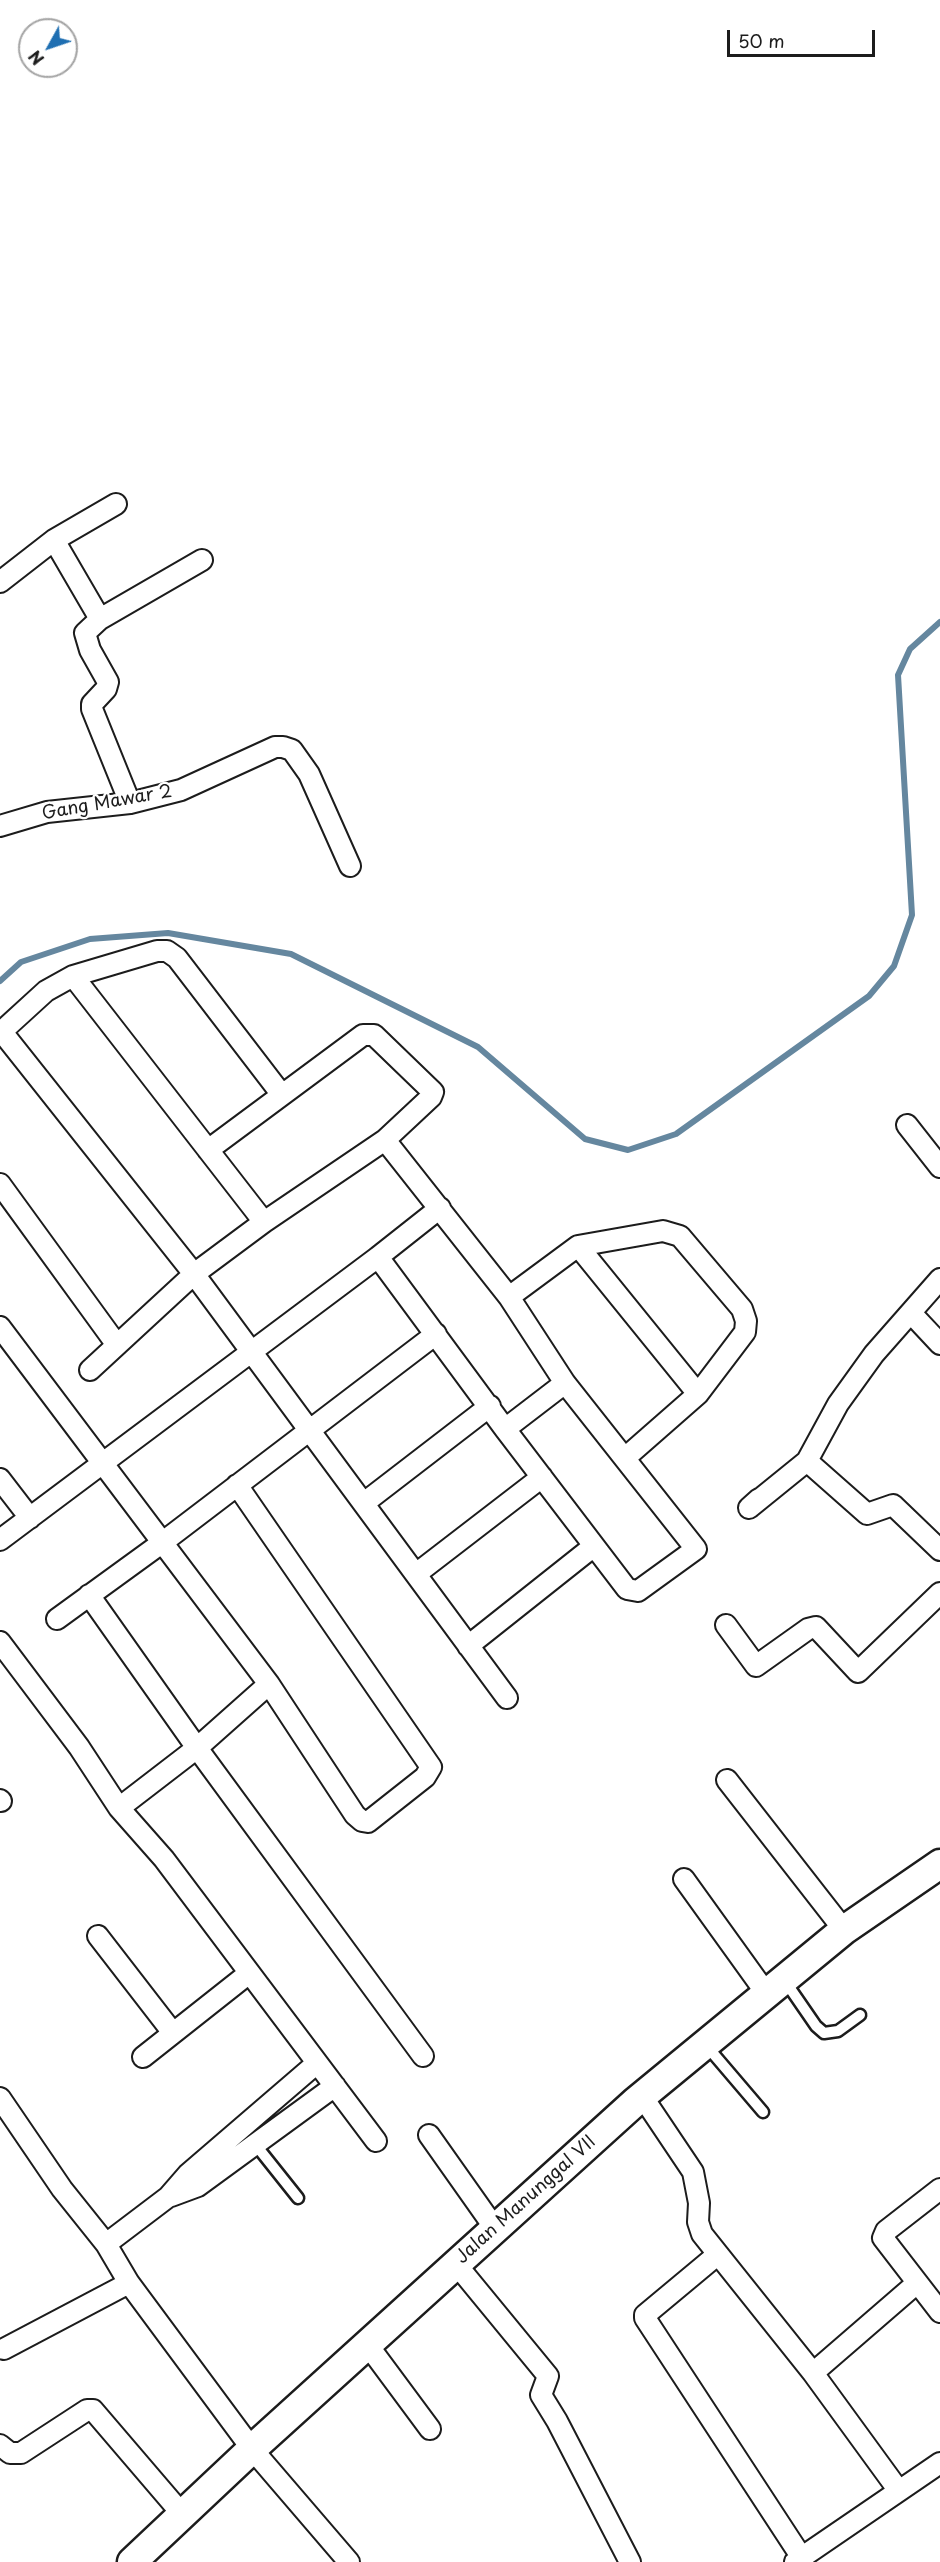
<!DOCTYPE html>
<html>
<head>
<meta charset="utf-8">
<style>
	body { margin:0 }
	#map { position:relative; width:940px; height:2562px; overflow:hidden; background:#fff; font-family:"Playpen Sans",sans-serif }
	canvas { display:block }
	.north { position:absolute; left:18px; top:18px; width:60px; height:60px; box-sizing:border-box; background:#fff; border:2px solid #a4a4a4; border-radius:50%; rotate:230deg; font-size:16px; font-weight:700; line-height:24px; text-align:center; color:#1c1c1c }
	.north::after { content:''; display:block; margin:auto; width:21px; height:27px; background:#1f6fb2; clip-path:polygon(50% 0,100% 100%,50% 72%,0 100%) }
	.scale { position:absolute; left:727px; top:30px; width:148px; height:27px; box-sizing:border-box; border:3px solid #1c1c1c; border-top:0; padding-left:8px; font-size:18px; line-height:21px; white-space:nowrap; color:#1c1c1c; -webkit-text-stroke:4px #fff; paint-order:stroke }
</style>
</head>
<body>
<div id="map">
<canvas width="940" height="2562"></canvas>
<div class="north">N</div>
<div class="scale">50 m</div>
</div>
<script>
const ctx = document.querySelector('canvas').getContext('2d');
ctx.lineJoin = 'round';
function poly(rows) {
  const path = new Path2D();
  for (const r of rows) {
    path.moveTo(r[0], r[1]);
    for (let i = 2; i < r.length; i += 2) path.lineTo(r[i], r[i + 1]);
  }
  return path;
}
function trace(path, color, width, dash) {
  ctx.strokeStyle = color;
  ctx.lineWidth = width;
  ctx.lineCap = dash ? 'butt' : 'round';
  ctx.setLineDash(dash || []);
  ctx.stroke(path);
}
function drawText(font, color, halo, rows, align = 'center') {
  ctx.font = font + ' "Playpen Sans",sans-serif';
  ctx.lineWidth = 4.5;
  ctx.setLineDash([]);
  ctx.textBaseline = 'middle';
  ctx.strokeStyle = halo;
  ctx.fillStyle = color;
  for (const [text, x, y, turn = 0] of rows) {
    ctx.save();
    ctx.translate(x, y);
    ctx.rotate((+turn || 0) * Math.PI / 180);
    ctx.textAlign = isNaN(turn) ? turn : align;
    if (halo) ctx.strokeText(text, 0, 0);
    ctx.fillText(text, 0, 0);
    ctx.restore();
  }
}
const stream = poly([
	[0,981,21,962,90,939,168,933,291,954,478,1047,585,1139,628,1150,676,1134,869,996,894,966,912,915,898,675,910,649,940,622]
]);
const lane = poly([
	[785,1981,816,2026,824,2033,838,2031,860,2015],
	[705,2044,763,2112],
	[255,2144,298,2198]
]);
const street = poly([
	[54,540,100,619],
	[0,582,54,540,116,504],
	[130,803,92,709,92,704,106,689,108,682,90,650,85,633,100,619,202,560],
	[0,826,47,812,130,803,181,790,275,747,283,747,292,750,309,774,350,866],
	[73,976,264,1222],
	[2,1032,194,1274,507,1698],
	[0,1033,46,991,73,976,157,951,167,951,177,958,282,1095],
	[907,1125,940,1167],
	[0,1184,117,1345],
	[578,1246,698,1394],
	[378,1257,505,1429,627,1589,638,1591,696,1549,565,1383,509,1297,385,1140],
	[509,1297,578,1246,663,1231,680,1236,742,1309,746,1321,745,1332,698,1394,625,1458],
	[911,1313,940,1344],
	[0,1327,269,1684,355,1815,362,1821,368,1822,425,1777,431,1767,237,1485],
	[90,1370,194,1274,264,1222,385,1140,431,1097,433,1092,374,1035,363,1035,208,1150],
	[505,1429,565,1383],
	[807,1461,867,1514,893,1505,940,1550],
	[0,1479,30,1518],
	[759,1499,749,1508,807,1461,838,1404,874,1354,940,1279],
	[364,1503,490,1406],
	[0,1540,378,1257,440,1208],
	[416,1574,542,1477],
	[89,1595,197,1748,423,2056],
	[57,1619,163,1542,436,1334],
	[726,1625,756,1666,808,1629,816,1627,858,1672,940,1593],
	[0,1642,79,1747,119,1808,164,1859,376,2141],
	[468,1646,594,1546],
	[727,1780,844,1930],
	[0,1800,1,1801],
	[119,1808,197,1748,269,1684],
	[684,1879,766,1993],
	[98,1936,173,2033],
	[143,2057,248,1974],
	[642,2096,693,2172,699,2203,698,2222,702,2234,813,2373,899,2491],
	[0,2098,62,2189,106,2244,129,2283,252,2449,349,2562],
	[429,2135,494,2227],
	[940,2189,886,2231,883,2238,940,2312],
	[171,2196,198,2186,335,2086],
	[106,2244,168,2197,188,2174,317,2063],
	[717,2255,645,2315,645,2318,802,2558],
	[456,2264,548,2376,541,2395,557,2421,630,2562],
	[367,2344,430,2429],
	[4,2349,129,2283],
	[813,2373,917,2283],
	[0,2445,10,2453,21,2453,87,2410,93,2410,182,2514],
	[795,2562,940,2463]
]);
const secondary = poly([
	[132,2562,252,2449,635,2102,844,1930,940,1864]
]);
const streetNames = [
	["Gang Mawar 2",107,803,-10],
	["Jalan Manunggal VII",526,2200,-42]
];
trace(stream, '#65879f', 6);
trace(lane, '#1c1c1c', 15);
trace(street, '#1c1c1c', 24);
trace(secondary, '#1c1c1c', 33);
trace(lane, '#fff', 10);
trace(street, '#fff', 20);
trace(secondary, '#fff', 28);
drawText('18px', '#1c1c1c', '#fff', streetNames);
</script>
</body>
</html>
